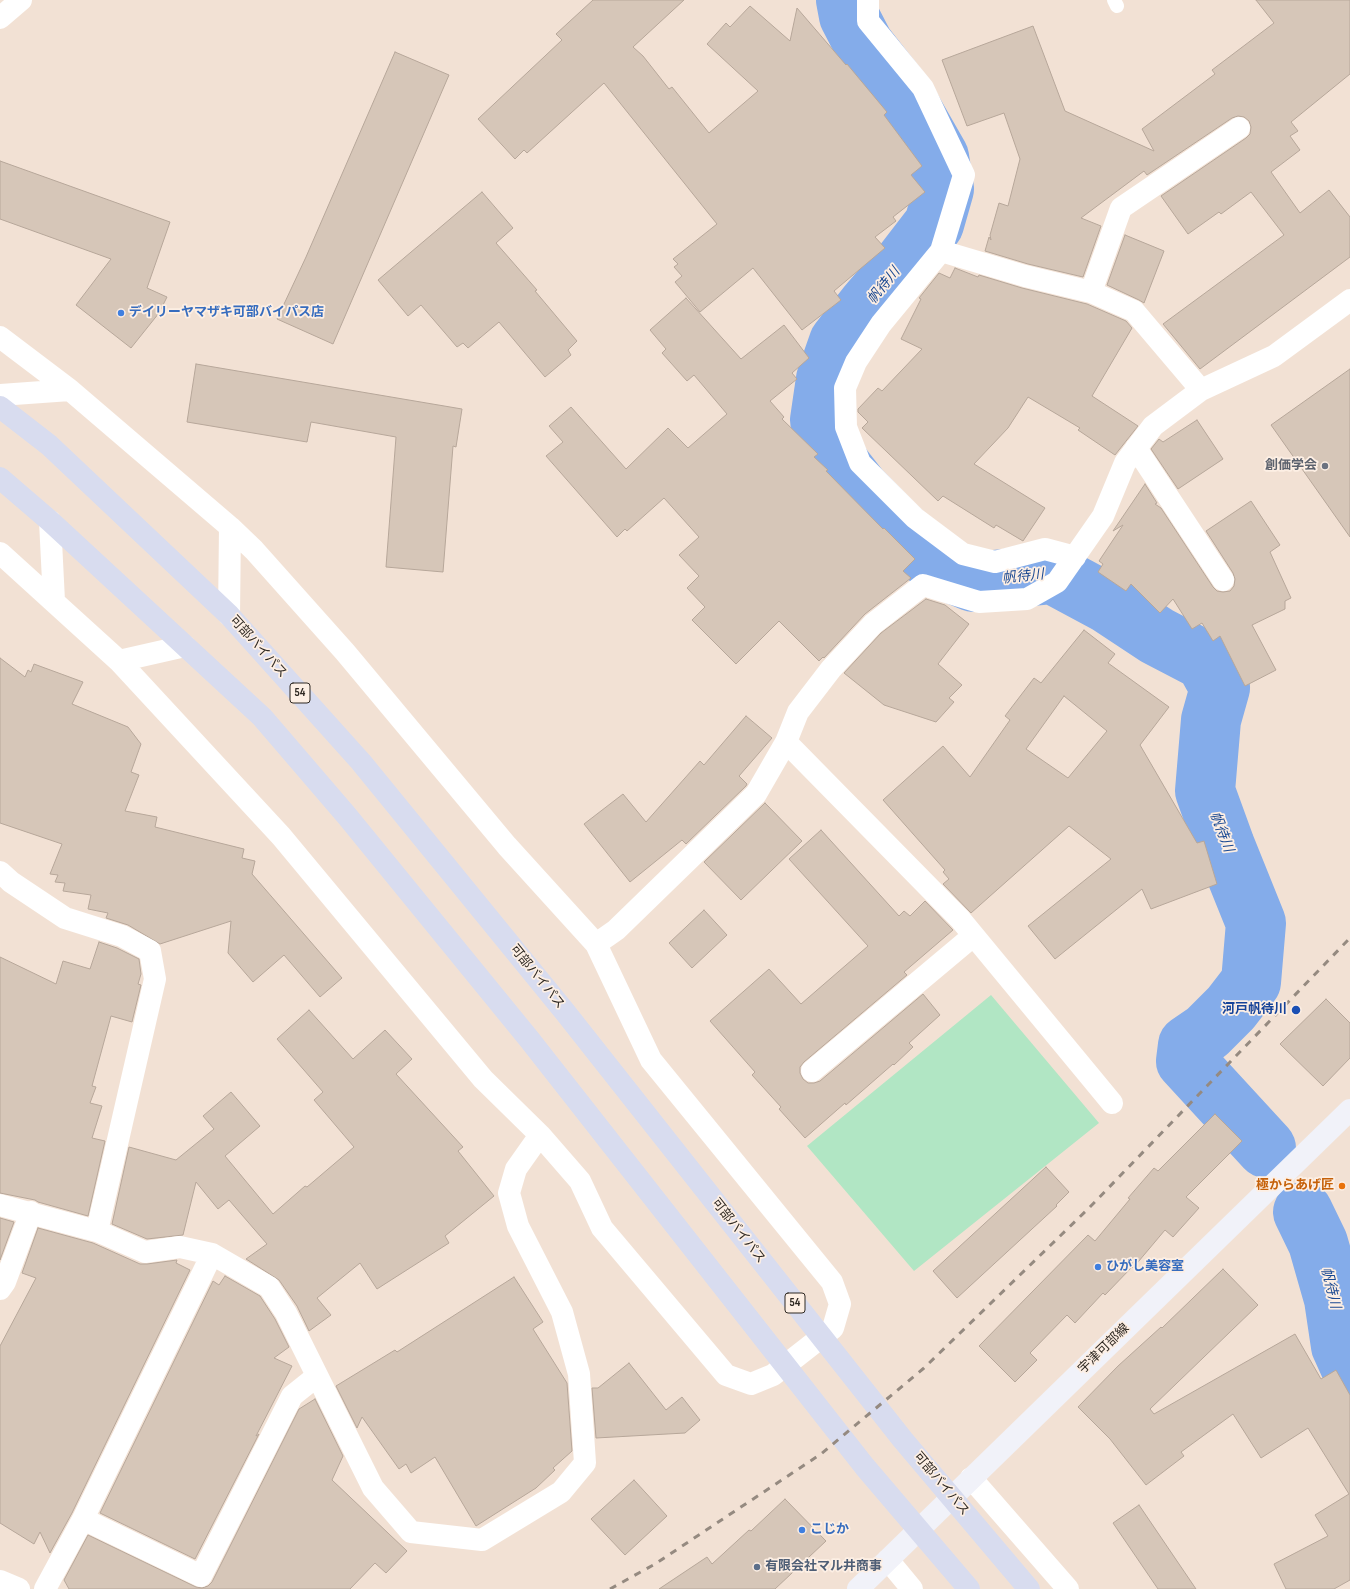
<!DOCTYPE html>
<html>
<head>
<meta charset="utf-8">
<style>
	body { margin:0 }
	canvas { display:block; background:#f2e1d4 }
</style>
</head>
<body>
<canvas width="1350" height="1589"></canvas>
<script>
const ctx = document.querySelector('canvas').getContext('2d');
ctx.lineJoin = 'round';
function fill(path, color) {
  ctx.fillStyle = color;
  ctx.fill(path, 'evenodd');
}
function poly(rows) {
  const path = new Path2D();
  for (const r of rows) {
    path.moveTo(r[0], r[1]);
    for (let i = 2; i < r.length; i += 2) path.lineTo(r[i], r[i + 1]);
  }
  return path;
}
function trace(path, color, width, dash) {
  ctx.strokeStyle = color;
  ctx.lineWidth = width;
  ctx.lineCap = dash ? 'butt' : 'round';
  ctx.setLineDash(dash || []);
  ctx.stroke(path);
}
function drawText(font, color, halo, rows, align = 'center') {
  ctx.font = font + ' "Sofia Sans Condensed","Noto Sans JP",sans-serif';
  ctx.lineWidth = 3.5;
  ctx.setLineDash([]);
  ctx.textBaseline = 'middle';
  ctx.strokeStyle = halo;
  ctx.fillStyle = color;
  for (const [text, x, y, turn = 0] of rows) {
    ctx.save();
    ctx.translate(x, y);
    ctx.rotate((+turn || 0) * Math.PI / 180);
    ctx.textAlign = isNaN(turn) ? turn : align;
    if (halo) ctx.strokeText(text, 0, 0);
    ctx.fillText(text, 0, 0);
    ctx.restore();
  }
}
const green = poly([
	[991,995,1099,1123,914,1271,807,1146]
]);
const river = poly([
	[846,0,849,16,864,45,904,96,939,157,944,189,934,224,904,263,868,305,839,342,826,379,820,420,835,458,860,490,894,525,940,568,973,582,1053,574,1107,603,1157,636,1205,661,1220,688,1211,720,1205,791,1225,846,1256,923,1251,982,1231,1008,1207,1032,1188,1045,1186,1061,1266,1148],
	[1303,1212,1318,1243,1334,1299,1341,1346,1350,1366]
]);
const building = poly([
	[593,0,684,0,633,47,643,56,669,89,672,87,709,133,758,91,707,44,726,23,730,27,750,6,790,41,797,8,846,65,847,64,887,112,884,115,922,166,911,175,925,192,893,217,896,221,875,237,885,248,834,291,841,300,802,330,753,268,700,312,675,282,682,276,674,267,678,264,673,259,717,224,604,83,527,153,524,150,515,159,478,119,562,40,556,34,593,0],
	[1256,0,1350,0,1350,74,1291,122,1298,131,1290,136,1300,150,1271,172,1300,213,1329,190,1350,217,1350,257,1200,369,1163,324,1284,235,1251,192,1221,214,1219,212,1188,234,1161,196,1246,138,1250,134,1251,127,1249,121,1244,117,1238,116,1232,118,1147,175,1144,171,1081,218,1101,226,1083,277,1028,264,985,251,989,237,991,240,990,235,999,203,1008,206,1020,159,1004,113,967,126,942,60,1033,26,1065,111,1154,151,1142,129,1215,74,1212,70,1274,23,1256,0],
	[395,52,449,75,333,344,277,319,306,257,395,52],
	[0,161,170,222,147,288,167,297,159,313,131,348,76,305,111,259,0,219,0,161],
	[482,192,513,228,496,243,537,290,535,291,577,341,568,350,571,355,545,377,499,322,468,348,463,343,457,347,421,305,408,316,378,280,482,192],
	[1125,235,1164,251,1144,303,1139,300,1107,285,1125,235],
	[955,268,978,277,979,275,1022,288,1087,304,1126,321,1132,328,1092,396,1138,426,1115,455,1078,430,1080,428,1028,397,1008,428,974,464,1045,508,1023,541,996,525,994,528,943,496,938,501,862,428,868,422,858,412,858,409,878,388,882,391,922,349,901,339,921,299,919,298,939,273,950,278,955,268],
	[686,298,741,359,784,325,809,358,792,373,797,379,770,401,784,417,782,419,818,454,814,457,828,470,826,471,883,529,884,528,915,559,903,571,911,578,865,614,824,658,823,657,819,661,779,621,736,664,692,620,705,607,687,588,699,576,679,555,699,537,664,498,627,531,625,529,617,537,546,456,563,442,549,426,571,407,626,469,668,428,688,448,727,414,694,375,687,381,662,353,666,349,650,330,686,298],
	[196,364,462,409,456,447,453,446,443,572,386,567,396,437,311,422,307,442,187,422,196,364],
	[1350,369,1350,537,1271,425,1350,369],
	[1197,420,1223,459,1178,489,1151,449,1159,439,1163,442,1197,420],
	[1145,484,1157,503,1155,504,1161,508,1213,587,1217,591,1223,592,1230,591,1234,586,1235,579,1233,573,1206,531,1251,501,1280,545,1270,552,1291,598,1285,601,1285,609,1252,625,1276,670,1245,686,1220,636,1213,641,1202,623,1192,629,1173,599,1160,613,1131,584,1126,591,1098,572,1103,564,1099,561,1123,525,1113,531,1145,484],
	[926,599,945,605,969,624,938,664,962,685,949,698,954,702,936,722,884,705,844,673,881,633,926,599],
	[1084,630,1115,654,1108,663,1169,707,1140,745,1197,843,1204,841,1217,884,1151,909,1142,889,1055,959,1028,926,1111,859,1069,826,971,913,943,884,949,879,943,872,945,870,883,800,943,746,970,777,1010,720,1005,716,1034,678,1041,683,1084,630],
	[1064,696,1107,731,1068,778,1026,749,1064,696],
	[0,658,25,677,28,670,31,672,34,664,83,682,72,704,128,727,141,744,131,772,139,775,125,811,157,817,155,827,244,849,242,858,255,861,252,874,342,978,320,997,284,955,253,982,228,953,231,921,160,944,128,925,106,918,108,913,88,909,91,895,63,891,65,883,55,882,58,875,50,874,62,844,0,823,0,658],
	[746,716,772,738,739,776,747,784,746,786,686,844,682,840,630,882,584,824,623,794,646,822,700,761,704,765,746,716],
	[765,803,802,841,741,900,704,862,765,803],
	[821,830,899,916,904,911,910,916,925,901,953,930,904,972,907,975,804,1062,800,1067,800,1073,803,1079,808,1083,814,1083,820,1081,923,994,940,1015,909,1043,913,1047,894,1065,893,1064,846,1105,845,1103,805,1138,779,1109,781,1107,752,1075,755,1072,710,1021,769,969,801,1004,868,946,789,859,821,830],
	[704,910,727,935,692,968,669,943,704,910],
	[99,942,117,948,139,959,141,974,138,984,141,985,132,1022,111,1016,92,1086,96,1087,90,1103,102,1106,92,1138,105,1141,88,1216,38,1202,35,1200,0,1193,0,957,56,984,63,961,90,969,99,942],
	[1326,999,1350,1023,1350,1058,1323,1086,1280,1044,1326,999],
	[309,1010,353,1059,385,1030,412,1059,396,1074,463,1147,458,1151,494,1196,445,1236,449,1243,377,1289,360,1263,317,1298,331,1315,309,1331,297,1306,279,1280,246,1259,267,1244,229,1200,218,1209,196,1182,183,1235,147,1239,112,1224,129,1147,176,1160,214,1129,203,1116,231,1092,260,1126,225,1156,273,1214,305,1186,307,1187,354,1147,314,1100,323,1092,277,1039,309,1010],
	[1215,1114,1242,1141,1186,1197,1199,1208,1173,1237,1165,1230,1133,1268,1132,1267,1105,1295,1103,1293,1075,1323,1067,1315,1030,1353,1037,1360,1015,1382,979,1346,1088,1235,1095,1241,1130,1199,1128,1198,1154,1168,1158,1171,1215,1114],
	[1046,1167,1069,1192,1056,1205,1057,1206,957,1298,933,1271,1046,1167],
	[0,1218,14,1222,0,1260,0,1218],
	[38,1228,93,1243,140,1264,147,1264,177,1260,176,1263,190,1270,72,1513,50,1553,40,1532,34,1544,0,1523,0,1346,36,1278,22,1273,38,1228],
	[1223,1269,1258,1305,1150,1409,1154,1414,1295,1334,1321,1379,1336,1370,1350,1395,1350,1580,1334,1589,1286,1589,1274,1564,1328,1536,1315,1515,1349,1494,1308,1428,1261,1458,1233,1414,1181,1452,1184,1456,1146,1485,1110,1439,1078,1407,1118,1366,1161,1327,1162,1328,1223,1269],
	[225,1276,260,1296,275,1319,289,1347,274,1358,292,1366,256,1436,259,1434,195,1559,100,1513,213,1281,219,1285,225,1276],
	[514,1277,543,1322,533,1329,567,1383,572,1451,553,1468,555,1470,536,1488,476,1526,435,1457,411,1473,406,1464,399,1469,362,1417,357,1428,336,1386,395,1350,397,1352,514,1277],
	[629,1363,666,1410,682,1397,700,1420,685,1433,596,1438,592,1388,598,1388,629,1363],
	[315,1399,343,1456,332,1480,407,1551,386,1573,375,1563,350,1589,69,1589,64,1580,88,1535,196,1587,202,1588,208,1586,212,1582,299,1409,315,1399],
	[634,1480,667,1516,625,1555,591,1519,634,1480],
	[785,1499,826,1541,775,1589,659,1589,707,1557,712,1564,749,1530,751,1531,785,1499],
	[1139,1505,1196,1589,1158,1589,1113,1523,1139,1505]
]);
const service = poly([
	[1114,0,1117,6]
]);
const minor = poly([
	[868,0,868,21,923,88,964,175,941,251,881,324,856,362,845,388,846,427,860,463,915,518,963,554,995,562,1045,549,1075,557],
	[941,251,1025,276,1091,292,1134,311,1201,390],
	[1091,292,1121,208,1239,128],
	[0,337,70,390,230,527,254,550,345,652,507,846,596,944,651,1060,832,1282,840,1304,833,1328,773,1375,751,1384,726,1375,602,1228,580,1181,540,1135,483,1079,281,836,119,661,0,553],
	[0,395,70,390],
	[1136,448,1223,580],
	[50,521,54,601],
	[229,615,230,527],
	[119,661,185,646],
	[786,742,960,919,1112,1103],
	[0,872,11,882,65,918,122,936,150,951,155,979,97,1231],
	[596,944,616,930,756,794,786,742,798,712,831,669,873,624,923,585,979,602,1027,599,1057,582,1103,516,1125,463,1153,426,1201,390,1274,356,1350,300],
	[812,1071,973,936],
	[0,1205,97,1231,145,1252,180,1247,212,1254,269,1287,286,1313,373,1488,411,1532,482,1540,561,1492,585,1463,579,1374,562,1312,518,1226,509,1193,516,1169,540,1135],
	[0,1289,5,1282,31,1212],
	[971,1478,1068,1589],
	[83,1519,201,1576,292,1396,317,1376],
	[888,1560,912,1589],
	[0,1581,19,1589],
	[45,1589,83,1519,212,1254]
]);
const tertiary = poly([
	[0,18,21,0]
]);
const secondary = poly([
	[858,1589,1350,1110]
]);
const trunk = poly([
	[0,407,49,445,229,615,361,762,565,1012,903,1440,1029,1589],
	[0,478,50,521,262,717,347,816,529,1039,865,1467,969,1589]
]);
const rail = poly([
	[610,1589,655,1564,821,1454,924,1368,1089,1208,1350,938]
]);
const markers = [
	[121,313,4,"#3f7fe0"],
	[1325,466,4,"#6b7280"],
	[1296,1010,5,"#1a4fb4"],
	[1342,1186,4,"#e8710a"],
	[1098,1267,4,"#3f7fe0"],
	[802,1530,4,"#3f7fe0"],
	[757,1567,4,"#5c6f8a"]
];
const shields = [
	[300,693,20],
	[795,1303,20]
];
const shieldNames = [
	["54",300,693],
	["54",795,1303]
];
const shopNames = [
	["デイリーヤマザキ可部バイパス店",129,313],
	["ひがし美容室",1106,1267],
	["こじか",810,1530]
];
const worshipNames = [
	["創価学会",1317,466]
];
const streetNames = [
	["可部バイパス",258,647,48],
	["可部バイパス",537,977,51],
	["可部バイパス",738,1231,52],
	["宇津可部線",1104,1349,-44],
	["可部バイパス",941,1484,50]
];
const transitNames = [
	["河戸帆待川",1287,1010]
];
const foodNames = [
	["極からあげ匠",1334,1186]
];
const serviceNames = [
	["有限会社マル井商事",765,1567]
];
const waterNames = [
	["帆待川",884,286,-51],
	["帆待川",1023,577,-6],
	["帆待川",1221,832,69],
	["帆待川",1330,1288,76]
];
fill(green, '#b1e6c4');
trace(river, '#84acea', 60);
fill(building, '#d6c6b8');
trace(building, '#b7a79a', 1);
trace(service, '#fff', 14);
trace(minor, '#fff', 22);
trace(tertiary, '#fff', 22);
trace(secondary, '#f1f2f9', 22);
trace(trunk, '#d8dcef', 22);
trace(rail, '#958a80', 3, [7, 7]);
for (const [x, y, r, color] of markers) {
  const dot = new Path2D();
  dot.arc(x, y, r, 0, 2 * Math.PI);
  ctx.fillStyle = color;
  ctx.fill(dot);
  trace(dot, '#fdefe4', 1.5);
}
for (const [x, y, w] of shields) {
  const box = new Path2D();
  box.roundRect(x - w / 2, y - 10, w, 20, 3);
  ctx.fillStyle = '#fdefe4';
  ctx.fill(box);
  trace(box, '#2f2923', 1);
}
drawText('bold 12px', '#2f2923', null, shieldNames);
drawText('bold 13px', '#366cbe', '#fdefe4', shopNames, 'left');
drawText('bold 13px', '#5b616d', '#fdefe4', worshipNames, 'right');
drawText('13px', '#2f2923', '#fdefe4', streetNames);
drawText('bold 13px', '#164399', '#fdefe4', transitNames, 'right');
drawText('bold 13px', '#c56008', '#fdefe4', foodNames, 'right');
drawText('bold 13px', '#4e5e75', '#fdefe4', serviceNames, 'left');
drawText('italic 14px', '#1b4992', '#fdefe4', waterNames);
</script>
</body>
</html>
